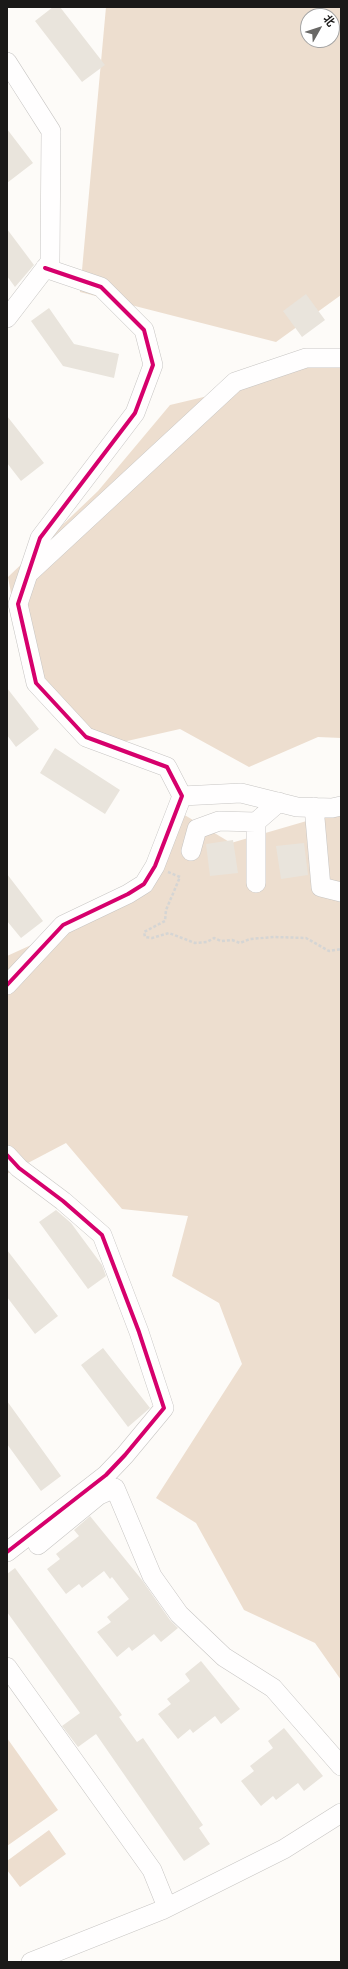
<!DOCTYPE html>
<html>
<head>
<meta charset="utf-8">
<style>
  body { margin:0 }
  #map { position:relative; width:348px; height:1969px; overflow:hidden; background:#fdfbf8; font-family:Karla,"Noto Sans SC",sans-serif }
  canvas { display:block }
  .frame { position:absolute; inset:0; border:8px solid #1a1918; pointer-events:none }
  .north { position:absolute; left:300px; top:8px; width:40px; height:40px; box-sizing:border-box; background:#fff; border:1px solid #a3a3a3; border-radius:50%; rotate:51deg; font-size:11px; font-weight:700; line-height:16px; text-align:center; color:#1a1918 }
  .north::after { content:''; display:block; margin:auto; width:14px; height:18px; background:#696866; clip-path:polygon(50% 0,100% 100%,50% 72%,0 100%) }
</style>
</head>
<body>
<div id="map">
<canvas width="348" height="1969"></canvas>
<div class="frame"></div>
<div class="north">北</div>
</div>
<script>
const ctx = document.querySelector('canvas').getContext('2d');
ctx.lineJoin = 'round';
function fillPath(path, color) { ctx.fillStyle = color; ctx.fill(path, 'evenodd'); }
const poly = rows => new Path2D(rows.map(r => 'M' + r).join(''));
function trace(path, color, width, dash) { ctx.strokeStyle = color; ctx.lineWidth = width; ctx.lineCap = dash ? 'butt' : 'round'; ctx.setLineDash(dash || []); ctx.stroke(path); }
const green = poly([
  [106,7,341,7,341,295,276,342,80,292],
  [308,16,332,16,332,40,308,40],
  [341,351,341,738,318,737,249,767,180,729,105,746,26,674,8,577,98,491,170,405,250,386],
  [178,811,231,843,341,811,341,1680,315,1643,244,1610,196,1523,156,1498,242,1364,219,1303,172,1276,188,1216,122,1209,66,1143,7,1174,7,956,152,890],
  [7,1738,58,1810,7,1846],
  [49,1830,66,1854,20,1887,7,1870,7,1861]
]);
const building = poly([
  [53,7,60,7,105,65,82,82,35,21],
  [7,129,33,163,7,183],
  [7,229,34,265,15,287,7,276],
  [306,294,325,320,302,337,283,311],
  [49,308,74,344,119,354,114,378,63,366,31,321],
  [7,416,44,463,21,481,7,463],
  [7,688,39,729,16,747,7,735],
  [55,748,120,790,105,814,40,773],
  [233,840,238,873,210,876,206,844],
  [304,843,308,875,281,879,276,846],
  [7,874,43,921,21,938,7,921],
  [56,1210,71,1223,102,1265,106,1276,88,1289,39,1222],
  [7,1250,58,1316,35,1334,7,1297],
  [103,1348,150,1408,128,1427,81,1365],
  [7,1401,61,1476,41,1491,7,1444],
  [90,1516,142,1580,170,1620,178,1628,161,1642,154,1634,132,1651,129,1647,117,1657,97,1632,111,1622,107,1617,129,1599,112,1577,110,1579,104,1571,82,1588,79,1584,66,1594,47,1569,60,1559,56,1554,79,1536,74,1530],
  [15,1568,122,1715,119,1717,137,1742,143,1738,203,1825,199,1828,210,1844,184,1861,96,1734,78,1747,62,1726,80,1713,7,1612,7,1574],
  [201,1661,240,1709,221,1724,215,1716,193,1733,190,1729,178,1739,158,1714,171,1704,167,1699,190,1681,185,1674],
  [284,1728,323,1776,304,1791,298,1783,276,1800,273,1796,261,1806,241,1781,254,1771,250,1766,273,1748,268,1741]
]);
const path = poly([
  [168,872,180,877,166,910,165,921,144,932,145,937,152,938,169,933,195,943,207,942,214,938,221,941,232,940,240,943,250,939,274,937,306,938,329,951,341,949]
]);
const minor = poly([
  [7,62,51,131,50,262,7,318],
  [29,573,235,382,306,358,341,358],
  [182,796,241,793,297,807,332,808,341,806],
  [314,807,321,887,341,892],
  [191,851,197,829,219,821,256,822],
  [256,883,256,822,279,802],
  [7,985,63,925,128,894,144,884,155,866,182,796,167,767,86,737,36,683,18,604,40,538,135,413,153,365,144,330,101,287,45,268],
  [7,1155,19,1168,63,1201,102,1235,139,1332,164,1408,125,1455,106,1475,7,1552],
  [38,1545,99,1495,115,1488,152,1576,179,1614,224,1657,273,1688,341,1766],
  [7,1667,152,1870,167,1907],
  [31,1962,162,1910,284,1849,341,1813]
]);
const cycleway = poly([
  [7,985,63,925,128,894,144,884,155,866,182,796,167,767,86,737,36,683,18,604,40,538,135,413,153,365,144,330,101,287,45,268],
  [7,1155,19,1168,63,1201,102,1235,139,1332,164,1408,125,1455,106,1475,7,1552]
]);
fillPath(green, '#eddecf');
fillPath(building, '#e9e4dc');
trace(minor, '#c7c5c3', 20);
trace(path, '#d5d5d4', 2.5, [3, 2]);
trace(minor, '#fffefe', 19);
trace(cycleway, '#d6006c', 4);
</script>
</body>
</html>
